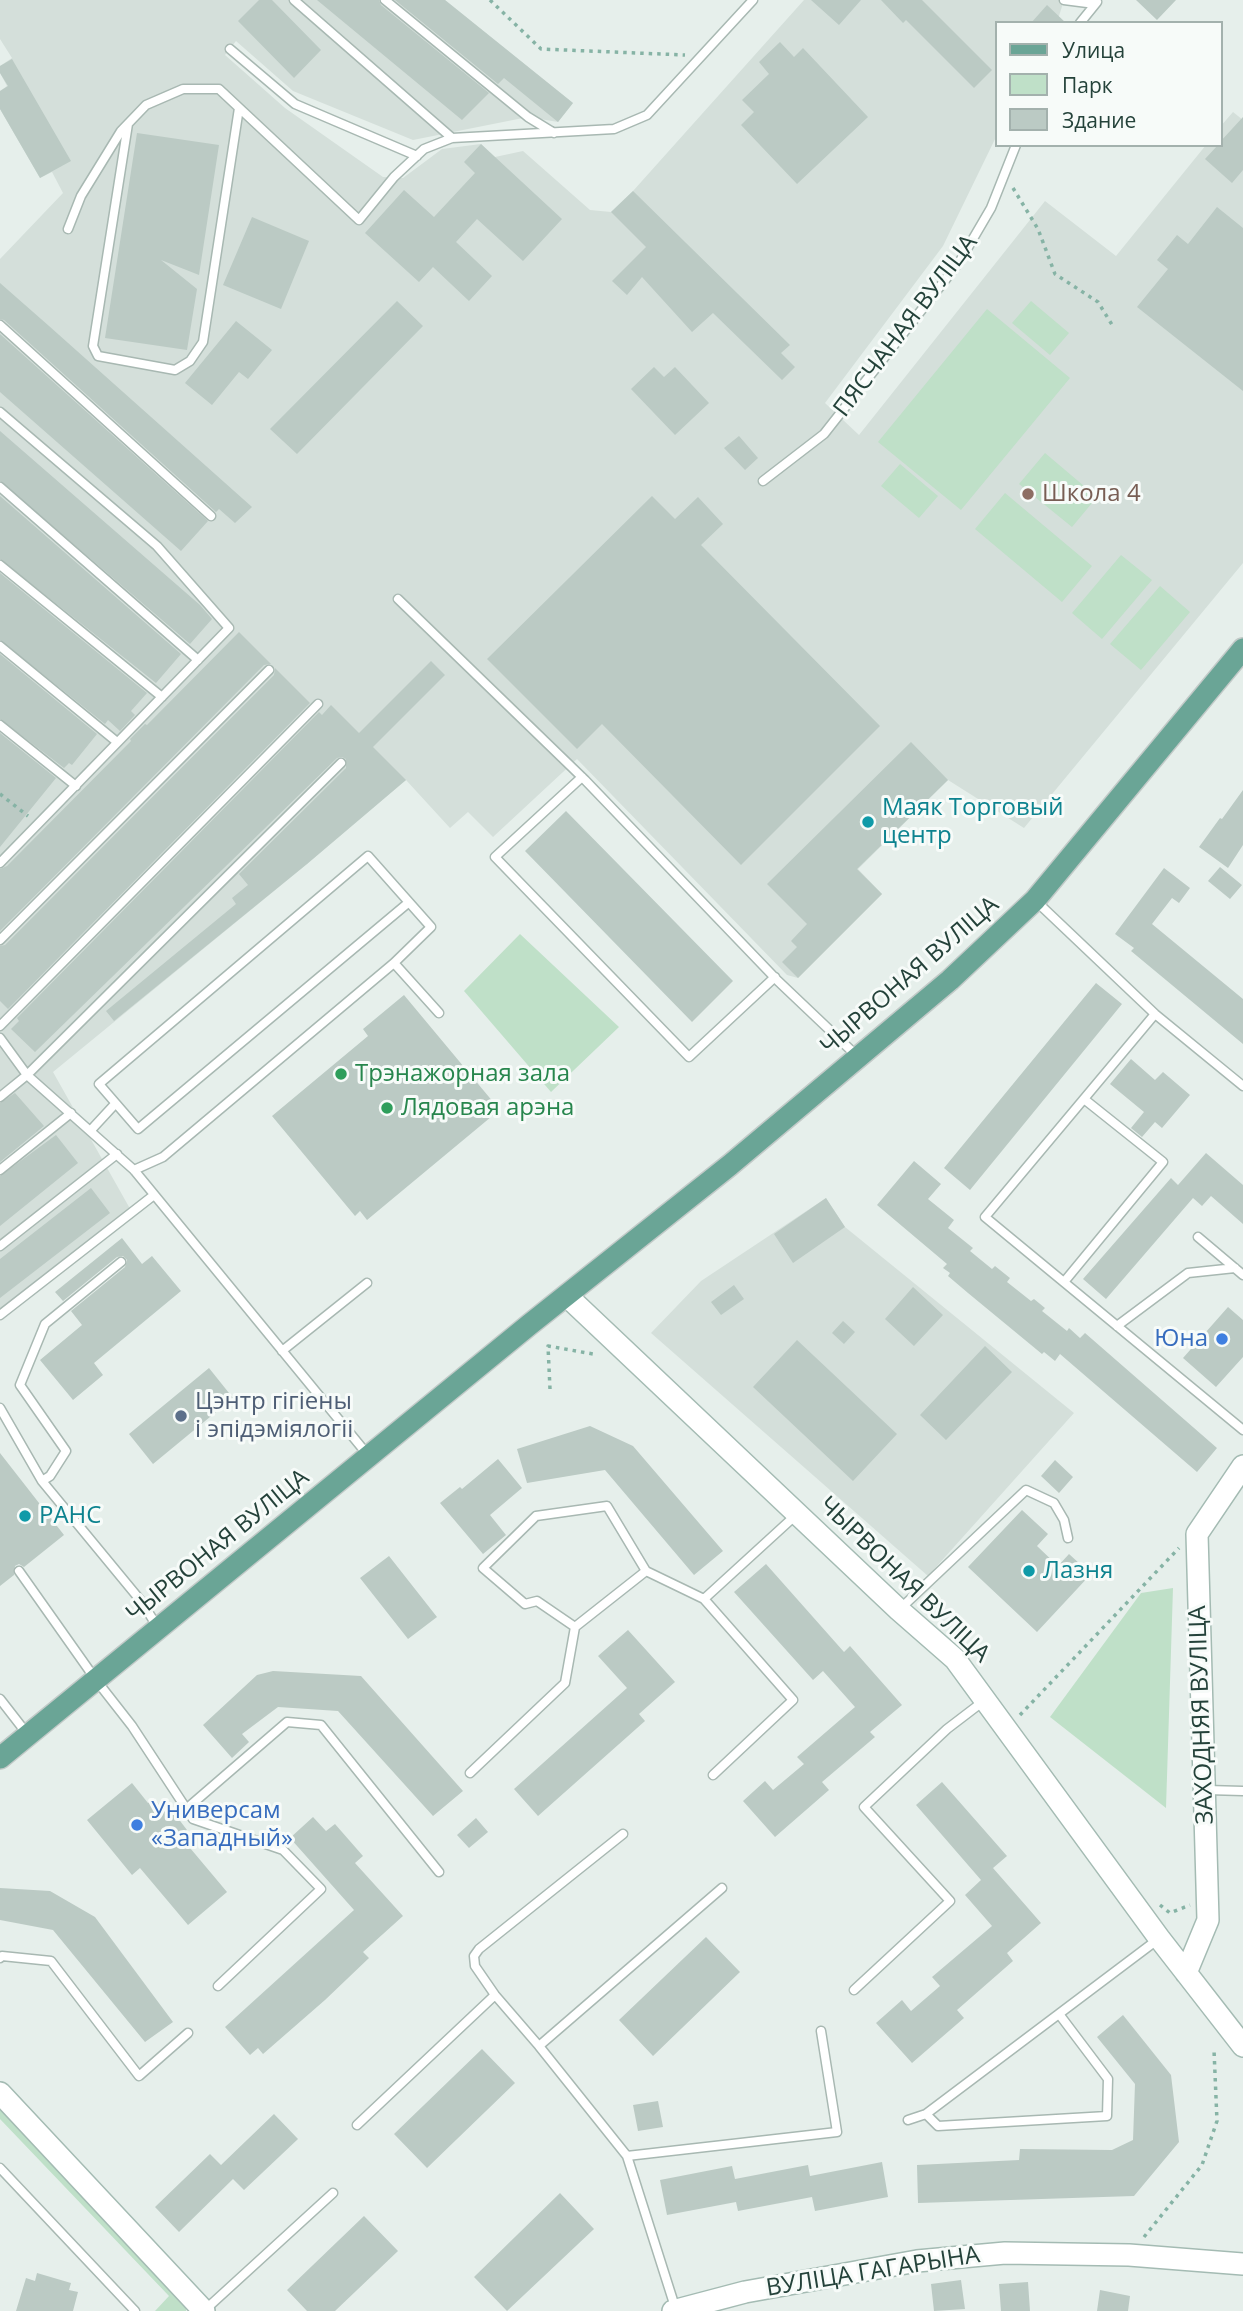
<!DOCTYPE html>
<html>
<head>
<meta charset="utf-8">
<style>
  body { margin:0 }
  #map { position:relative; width:1243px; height:2311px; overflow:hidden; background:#e6efeb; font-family:"Open Sans",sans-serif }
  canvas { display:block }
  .legend { position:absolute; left:995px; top:21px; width:228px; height:126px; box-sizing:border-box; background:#f7fbf9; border:2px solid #a3b1ad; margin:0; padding:9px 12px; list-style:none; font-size:21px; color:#24423a }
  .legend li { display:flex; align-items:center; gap:14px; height:35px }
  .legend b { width:35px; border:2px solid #a3b1ad }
</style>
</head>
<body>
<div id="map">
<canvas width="1243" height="2311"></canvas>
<ul class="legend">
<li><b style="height:9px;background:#6aa596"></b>Улица</li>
<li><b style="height:19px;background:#bfe0c8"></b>Парк</li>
<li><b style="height:19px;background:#bbcac4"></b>Здание</li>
</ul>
</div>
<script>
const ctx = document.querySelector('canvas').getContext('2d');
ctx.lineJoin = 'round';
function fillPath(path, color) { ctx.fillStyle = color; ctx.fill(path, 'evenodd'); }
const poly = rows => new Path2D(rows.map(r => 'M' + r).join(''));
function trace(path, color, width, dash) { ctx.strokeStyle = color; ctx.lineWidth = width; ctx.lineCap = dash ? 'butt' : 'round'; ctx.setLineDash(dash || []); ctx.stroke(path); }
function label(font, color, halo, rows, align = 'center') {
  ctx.font = font + ' "Open Sans",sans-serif'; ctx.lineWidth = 6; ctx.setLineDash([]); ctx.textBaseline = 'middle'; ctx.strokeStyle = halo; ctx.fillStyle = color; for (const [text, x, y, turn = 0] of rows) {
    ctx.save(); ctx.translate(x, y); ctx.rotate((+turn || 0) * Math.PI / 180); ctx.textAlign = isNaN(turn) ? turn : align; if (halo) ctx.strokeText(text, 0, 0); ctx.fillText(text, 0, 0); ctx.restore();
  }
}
const built = poly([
  [0,0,445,0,573,103,558,122,528,117,413,140,293,91,236,41,225,55,285,108,383,177,403,178,442,149,481,144,495,157,523,151,590,210,611,212,633,191,804,0,1064,0,1059,16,1053,23,996,23,996,137,943,246,825,403,859,435,1045,201,1116,256,1206,145,1220,145,1220,127,1233,112,1243,120,1243,563,1024,828,948,780,858,869,882,894,798,978,787,975,577,759,493,837,468,812,450,828,406,780,307,864,53,1072,133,1214,0,1309,0,259,63,193,52,172,40,178,0,109,0,91,7,86,0,73,0,66,12,58,0,39],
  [826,1198,845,1227,1074,1413,928,1576,651,1333,701,1281]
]);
const green = poly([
  [1031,301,1069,333,1050,355,1012,323],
  [987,309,1070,378,961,510,878,442],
  [1045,453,1097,497,1072,527,1019,484],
  [900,464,938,496,919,518,881,486],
  [1005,493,1092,566,1062,602,975,529],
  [1121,555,1152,580,1102,639,1072,613],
  [1160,586,1190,612,1141,670,1110,644],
  [520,934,619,1027,551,1092,464,991],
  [1173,1588,1166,1808,1050,1717,1141,1593],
  [0,2108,186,2305,186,2311,155,2311,169,2296,0,2119]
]);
const building = poly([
  [259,0,272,0,321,50,294,78,238,21],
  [317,0,379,0,381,5,489,93,462,120],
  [395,0,445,0,573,103,558,122,504,78,498,84],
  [811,0,861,0,839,25],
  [881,0,922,0,992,70,974,88,906,20,903,23],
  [1136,0,1176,0,1157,20],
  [1047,5,1066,23,1031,23],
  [780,42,794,57,803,48,868,117,797,184,741,125,754,112,742,100,769,74,759,62],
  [12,59,71,161,40,178,0,109,0,91,8,86,0,73,0,66],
  [1243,117,1243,170,1232,183,1205,159,1218,145,1220,145,1220,142],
  [137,133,219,145,199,275,161,260,197,289,187,350,105,338],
  [481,144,562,219,523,261,477,219,456,242,492,276,469,301,433,267,419,282,365,233,404,190,434,217,475,173,464,162],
  [633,191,790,345,781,353,795,367,782,380,713,313,692,332,642,277,627,295,612,281,646,247,611,212],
  [1217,207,1243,228,1243,391,1137,307,1168,269,1157,260,1177,235,1188,244],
  [252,217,309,241,281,309,223,285],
  [0,283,49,326,252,507,235,523,219,509,216,512,4,320,0,319],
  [397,301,423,326,297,454,270,429],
  [236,321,272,350,248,379,239,372,212,405,185,383],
  [0,334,208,521,181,551,0,392],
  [654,367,664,377,675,367,709,403,675,435,631,389],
  [0,431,200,605,212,619,190,644,0,481],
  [739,436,758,458,745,470,724,448],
  [0,496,181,654,156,683,0,559],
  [652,496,675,519,698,497,723,524,701,545,880,726,741,865,602,724,577,749,487,659],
  [0,573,147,693,131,711,135,715,120,731,108,720,105,724,0,640],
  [239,632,271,664,264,665,0,931,0,869,7,866,131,741,130,739,145,724,147,725],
  [0,654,97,734,72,765,69,763,64,768,0,719],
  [431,661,445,675,373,747,406,780,307,864,114,1021,106,1011,236,904,232,898,248,885,239,874,346,768,346,759,342,757,337,758,35,1052,11,1029,19,1021,17,1018,319,712,322,715,331,705,359,733],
  [275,668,310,703,8,1009,0,1001,0,946,5,945,274,675],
  [0,733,56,778,0,847],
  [911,742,948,780,857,869,882,894,798,978,782,962,797,947,791,941,807,924,767,884],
  [1243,790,1243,845,1228,868,1199,847,1220,818,1222,819],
  [566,811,733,981,692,1022,525,851],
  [1220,867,1242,885,1230,899,1208,881],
  [1164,868,1190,888,1179,903,1172,898,1152,924,1243,999,1243,1044,1131,951,1134,948,1115,934],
  [1096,983,1122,1004,970,1190,944,1168],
  [404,995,494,1103,491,1105,497,1112,367,1220,360,1211,355,1216,272,1116,368,1036,363,1029],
  [1131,1059,1155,1080,1163,1072,1190,1095,1162,1128,1155,1122,1142,1137,1131,1128,1144,1112,1110,1084],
  [15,1093,44,1126,0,1162,0,1103],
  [56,1135,78,1163,0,1226,0,1176],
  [1206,1153,1243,1185,1243,1224,1211,1196,1202,1206,1193,1198,1106,1299,1083,1279,1171,1178,1178,1185],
  [914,1161,941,1184,928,1199,954,1220,948,1228,973,1248,970,1251,992,1269,995,1266,1010,1278,1007,1282,1031,1301,1034,1299,1045,1308,1042,1311,1067,1331,1069,1328,1080,1338,1085,1333,1217,1448,1197,1472,1060,1354,1055,1361,1044,1352,1042,1354,968,1293,948,1276,950,1273,943,1268,947,1264,877,1205],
  [91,1188,110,1213,0,1298,0,1259],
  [826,1198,845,1227,793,1263,774,1234],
  [122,1238,142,1264,152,1256,181,1291,94,1363,103,1375,73,1400,40,1360,82,1325,71,1311,125,1267,127,1260,123,1256,117,1257,63,1301,55,1292],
  [734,1285,744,1299,721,1315,711,1302],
  [913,1287,943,1315,914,1346,885,1319],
  [1228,1307,1243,1320,1243,1357,1216,1387,1183,1358],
  [843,1321,855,1332,844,1344,832,1333],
  [797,1340,897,1434,853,1481,753,1387],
  [985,1346,1012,1372,946,1440,920,1415],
  [209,1368,233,1398,153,1464,129,1434],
  [590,1426,633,1446,723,1551,694,1575,605,1470,527,1483,517,1449],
  [0,1453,64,1535,24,1567,19,1564,15,1566,14,1575,0,1586],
  [498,1459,522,1488,490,1515,506,1535,483,1554,440,1503,460,1487,462,1489],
  [1055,1460,1073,1477,1059,1493,1041,1476],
  [1022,1510,1048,1534,1037,1546,1058,1566,1069,1554,1091,1574,1037,1632,968,1567],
  [389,1556,437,1617,408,1639,360,1578],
  [766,1564,844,1652,850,1646,902,1705,870,1732,875,1737,822,1782,829,1790,775,1837,743,1801,765,1781,773,1790,804,1764,797,1757,855,1707,823,1671,813,1680,734,1592],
  [628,1630,675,1682,639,1714,645,1721,538,1816,514,1789,627,1688,598,1656],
  [273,1671,361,1676,463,1791,433,1816,338,1711,278,1707,242,1734,249,1742,232,1758,203,1725,257,1675],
  [942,1782,1007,1856,993,1868,1041,1923,1007,1953,1013,1961,957,2010,964,2018,912,2063,876,2023,902,2000,911,2011,940,1986,932,1977,992,1926,965,1895,981,1880,916,1805],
  [132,1783,148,1803,154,1798,166,1813,171,1809,187,1830,180,1836,227,1892,188,1925,140,1868,132,1875,87,1820],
  [313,1817,326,1831,335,1824,363,1856,355,1863,403,1916,363,1952,369,1958,325,2000,263,2054,258,2048,250,2055,225,2027,354,1910,290,1838],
  [476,1818,488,1832,469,1848,457,1835],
  [0,1888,50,1891,95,1917,173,2022,145,2042,53,1930,0,1920],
  [706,1937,740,1972,653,2056,619,2020],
  [1123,2015,1171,2075,1179,2142,1134,2196,918,2203,917,2165,1019,2160,1020,2149,1112,2150,1133,2140,1135,2084,1097,2037],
  [482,2049,515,2083,427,2168,394,2134],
  [658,2101,663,2127,638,2131,633,2105],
  [274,2114,298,2139,244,2190,233,2179,179,2232,155,2207,210,2154,221,2165],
  [882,2162,888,2197,815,2211,812,2197,738,2211,736,2202,667,2215,660,2180,732,2166,735,2179,808,2165,810,2176],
  [560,2193,594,2229,507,2311,474,2277],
  [364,2216,398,2251,335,2311,307,2311,287,2290],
  [37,2273,71,2283,69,2290,78,2292,73,2311,16,2311,26,2278,35,2281],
  [961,2280,965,2309,934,2311,931,2284],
  [1028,2282,1030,2311,1001,2311,999,2284],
  [1100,2290,1130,2296,1128,2311,1097,2311]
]);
const path = poly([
  [490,0,541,49,685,55],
  [1013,188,1038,229,1055,274,1098,302,1114,328],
  [0,794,28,816],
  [550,1389,548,1346,593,1354],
  [1020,1715,1179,1548],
  [1160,1905,1170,1913,1190,1905],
  [1144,2237,1202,2165,1217,2121,1214,2050]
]);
const lane = poly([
  [294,0,452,138],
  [385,0,528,117,554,133],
  [1064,0,1095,4],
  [1080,23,1097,2],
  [230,49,295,104,417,156],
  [128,124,93,346,98,356,175,370,190,361,203,342,239,108],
  [68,229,81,196,121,131,146,105,183,89,219,89,359,220,394,177,424,149,452,138,614,129,647,115,753,0],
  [0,325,211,516],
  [0,412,157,546,229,628,0,863],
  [763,481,824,434,960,261,991,208,1016,145],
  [0,487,198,660],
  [0,565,162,697],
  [398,599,585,780,778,981,858,1057],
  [0,646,117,742],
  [0,725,76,786],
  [582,777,495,857,689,1057,775,977],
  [1037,902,1155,1014,1243,1086],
  [0,940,269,670],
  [394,963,439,1013],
  [1155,1014,985,1217,1243,1430],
  [0,1026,318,704],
  [0,1038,27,1075,134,1170,367,1454],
  [0,1097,27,1075,341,763],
  [91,1130,115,1104],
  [0,1170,71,1113],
  [134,1170,163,1157,394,963,431,927,368,856,99,1084,138,1129,408,903],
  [1198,1237,1243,1275],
  [0,1246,117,1154],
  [1064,1282,1163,1162,1084,1099],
  [0,1315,154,1195],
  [1117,1326,1188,1273,1235,1268],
  [282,1351,367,1283],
  [0,1408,42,1481,141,1601,157,1626],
  [42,1481,50,1476,66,1451,20,1385,45,1324,121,1262],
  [19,1571,96,1680,132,1726,193,1819,283,1850,321,1889,218,1986],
  [901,1608,1026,1490,1054,1503,1064,1520,1068,1538],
  [575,1627,537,1601,525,1604,483,1568,536,1516,607,1506,646,1571,704,1599],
  [0,1699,28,1735],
  [470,1773,565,1683,575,1627,646,1571],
  [713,1775,793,1700,704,1599,797,1514],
  [1207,1790,1243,1791],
  [185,1810,287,1722,321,1725,439,1872],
  [623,1834,479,1949,474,1956,475,1966,495,1995,539,2046,627,2156,676,2310],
  [0,1958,2,1956,51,1961,139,2076,188,2033],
  [854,1990,950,1901,864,1807,947,1729,985,1700],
  [539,2046,722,1888],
  [926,2114,938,2126,1107,2116,1108,2079,1059,2014],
  [908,2120,926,2114,1157,1940],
  [357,2125,495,1995],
  [627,2156,837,2132,821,2031],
  [0,2168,135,2311],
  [206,2309,333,2193]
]);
const secondary = poly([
  [567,1296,899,1610,955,1659,1159,1938,1243,2046],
  [1186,1973,1208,1920,1197,1534,1243,1466],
  [0,2093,204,2311],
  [673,2311,745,2292,917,2261,1005,2253,1129,2255,1243,2264]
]);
const primary = poly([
  [0,1758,529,1325,730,1165,950,980,1035,900,1243,649]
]);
const markers = [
  [1028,494,7,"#8d6e63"],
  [868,822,7,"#0f9aa8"],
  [341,1074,7,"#2e9e5b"],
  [387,1108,7,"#2e9e5b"],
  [1222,1339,7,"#3f7fe0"],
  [181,1416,7,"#5c6f8a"],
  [25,1516,7,"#0f9aa8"],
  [1029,1571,7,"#0f9aa8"],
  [137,1825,7,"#3f7fe0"]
];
const streetNames = [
  ["ПЯСЧАНАЯ ВУЛІЦА",906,326,-53],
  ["ЧЫРВОНАЯ ВУЛІЦА",910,976,-41],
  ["ЧЫРВОНАЯ ВУЛІЦА",218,1546,-39],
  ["ЧЫРВОНАЯ ВУЛІЦА",904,1580,44],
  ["ЗАХОДНЯЯ ВУЛІЦА",1202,1715,-92],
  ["ВУЛІЦА ГАГАРЫНА",873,2272,-9]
];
const educationNames = [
  ["Школа 4",1042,494]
];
const cultureNames = [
  ["Маяк Торговый",882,808],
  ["центр",882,836],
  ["РАНС",39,1516],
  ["Лазня",1043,1571]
];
const leisureNames = [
  ["Трэнажорная зала",355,1074],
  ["Лядовая арэна",401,1108]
];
const shopNames = [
  ["Юна",1208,1339],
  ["Универсам",151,1811,"left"],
  ["«Западный»",151,1839,"left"]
];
const serviceNames = [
  ["Цэнтр гігіены",195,1402],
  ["і эпідэміялогіі",195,1430]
];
fillPath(built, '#d4dfda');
fillPath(green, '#bfe0c8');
fillPath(building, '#bbcac4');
trace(lane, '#a8b8b2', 11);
trace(secondary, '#a4bbb3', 24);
trace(primary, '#c2cac8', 24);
trace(path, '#86b3a5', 3.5, [3.5, 5]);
trace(lane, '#fff', 8);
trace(secondary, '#fff', 21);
trace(primary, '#6aa596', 21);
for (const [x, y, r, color] of markers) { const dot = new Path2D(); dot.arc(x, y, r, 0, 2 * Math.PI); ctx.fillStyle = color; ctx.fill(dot); trace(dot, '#f7fbf9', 2.5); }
label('24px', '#24423a', '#f7fbf9', streetNames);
label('24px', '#785e54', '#f7fbf9', educationNames, 'left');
label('24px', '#0d838f', '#f7fbf9', cultureNames, 'left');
label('24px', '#27864d', '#f7fbf9', leisureNames, 'left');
label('24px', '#366cbe', '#f7fbf9', shopNames, 'right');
label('24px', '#4e5e75', '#f7fbf9', serviceNames, 'left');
</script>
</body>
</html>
